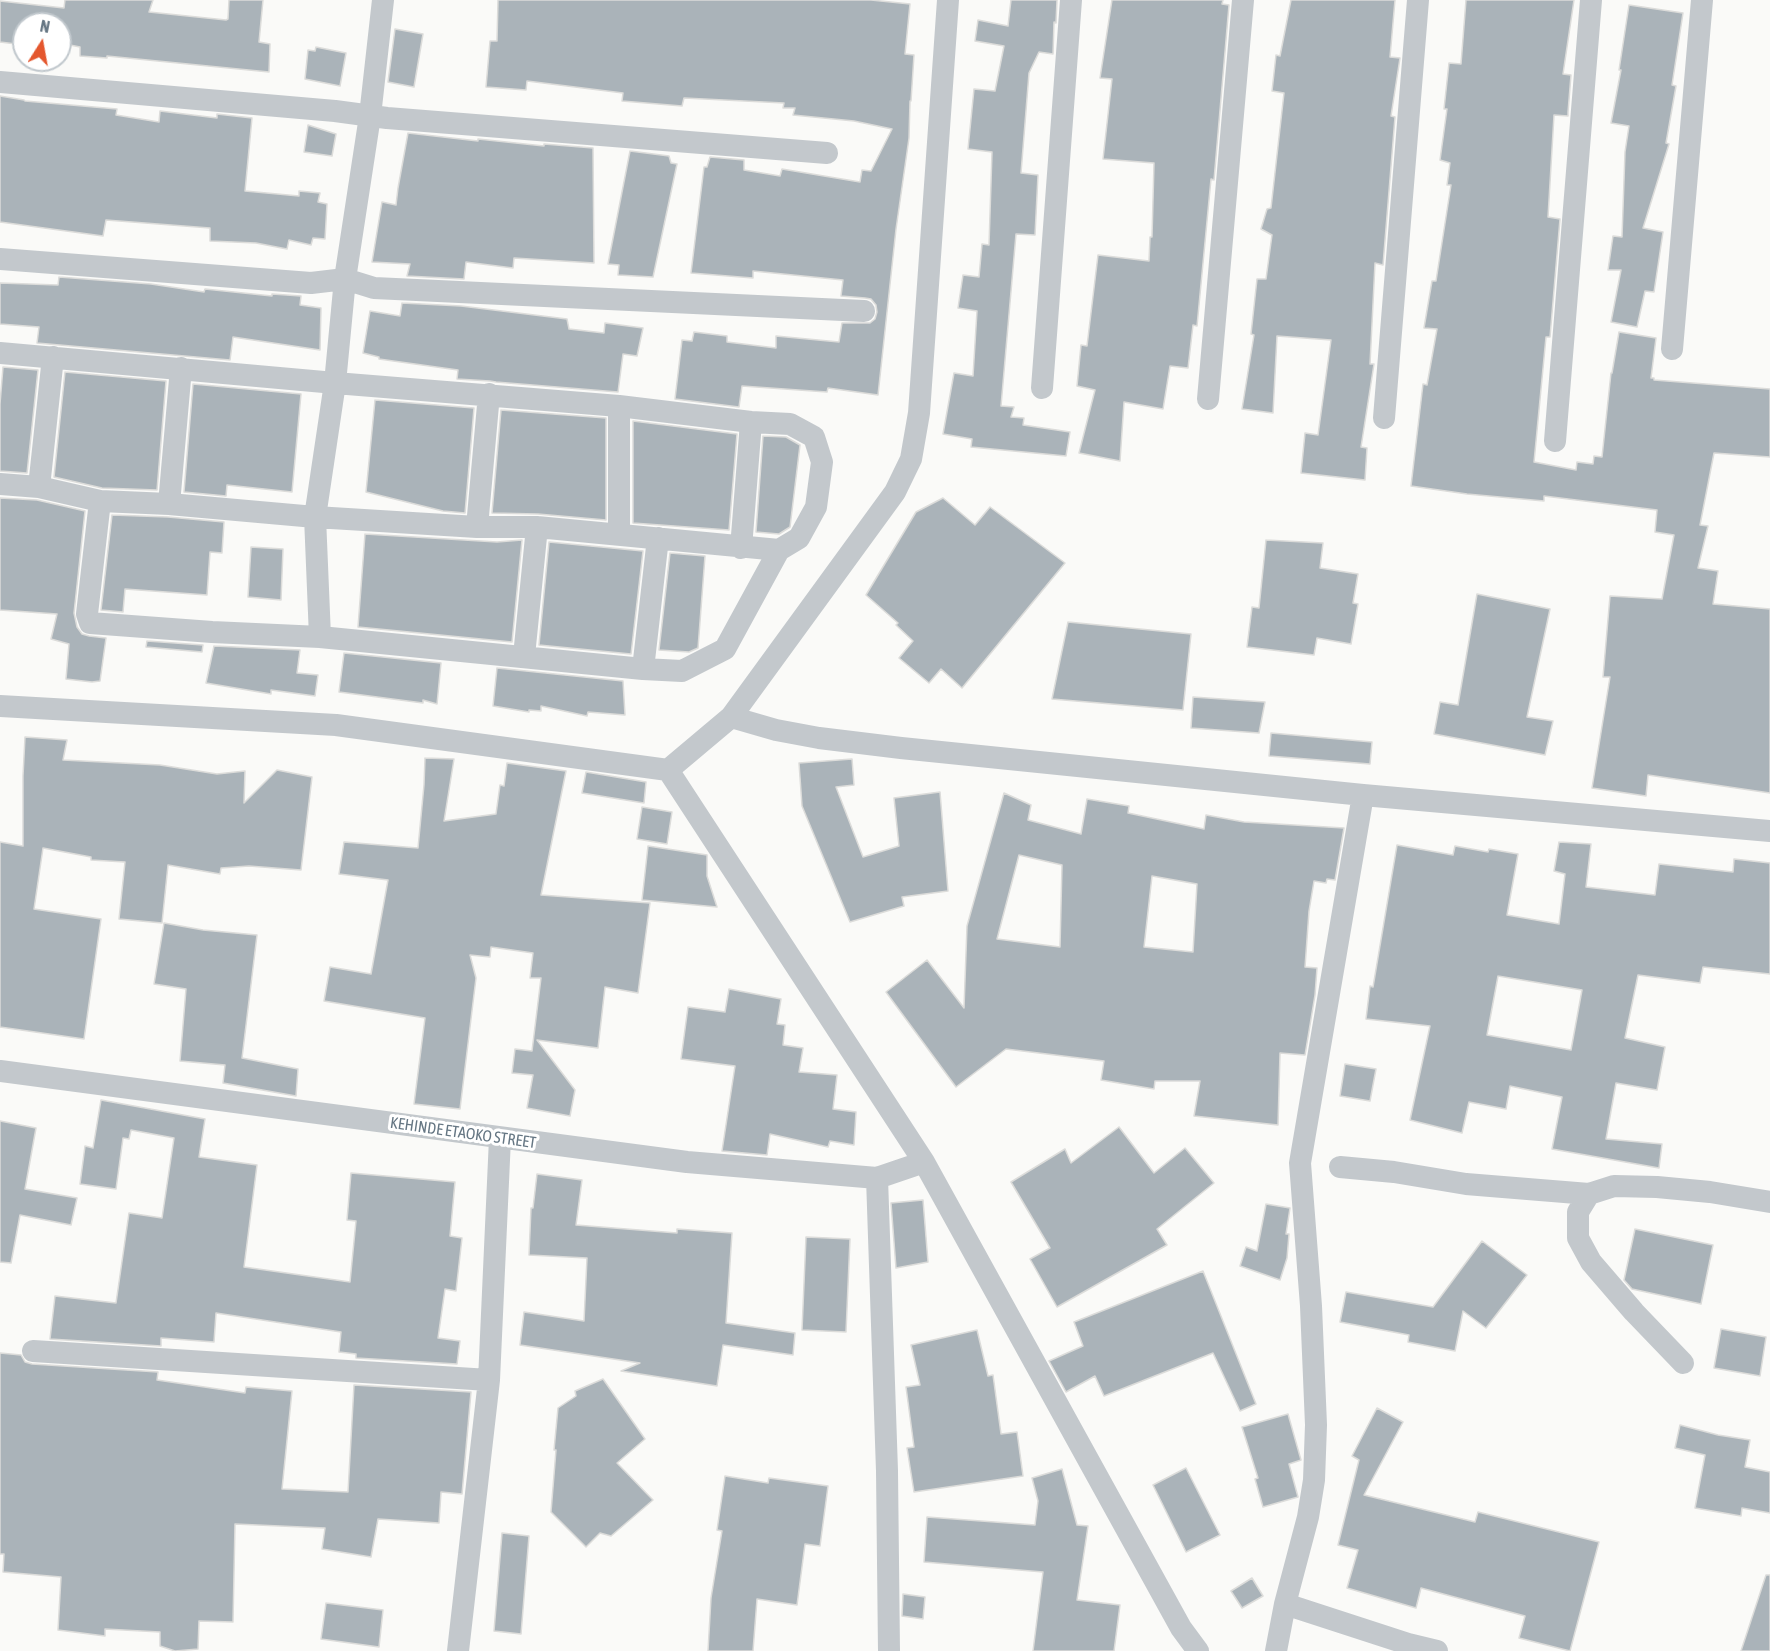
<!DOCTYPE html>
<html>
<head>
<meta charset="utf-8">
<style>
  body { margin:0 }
  #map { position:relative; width:1770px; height:1651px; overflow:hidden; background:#fafaf8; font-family:"Asap Condensed",sans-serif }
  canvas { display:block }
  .north { position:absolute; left:12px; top:12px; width:60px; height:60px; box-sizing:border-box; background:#fff; border:2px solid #c1c8cd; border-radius:50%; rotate:11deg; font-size:16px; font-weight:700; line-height:24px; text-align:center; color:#657683 }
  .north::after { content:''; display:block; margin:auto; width:21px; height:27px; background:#e4572e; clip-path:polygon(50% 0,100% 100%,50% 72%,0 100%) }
</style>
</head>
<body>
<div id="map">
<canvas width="1770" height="1651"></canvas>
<div class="north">N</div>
</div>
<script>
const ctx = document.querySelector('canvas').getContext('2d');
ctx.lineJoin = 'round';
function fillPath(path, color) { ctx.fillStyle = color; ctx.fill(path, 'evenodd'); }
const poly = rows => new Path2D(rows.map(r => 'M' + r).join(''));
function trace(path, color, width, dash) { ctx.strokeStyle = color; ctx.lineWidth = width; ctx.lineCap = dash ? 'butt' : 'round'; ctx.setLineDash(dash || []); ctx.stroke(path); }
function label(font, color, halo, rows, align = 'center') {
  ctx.font = font + ' "Asap Condensed",sans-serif'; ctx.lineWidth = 6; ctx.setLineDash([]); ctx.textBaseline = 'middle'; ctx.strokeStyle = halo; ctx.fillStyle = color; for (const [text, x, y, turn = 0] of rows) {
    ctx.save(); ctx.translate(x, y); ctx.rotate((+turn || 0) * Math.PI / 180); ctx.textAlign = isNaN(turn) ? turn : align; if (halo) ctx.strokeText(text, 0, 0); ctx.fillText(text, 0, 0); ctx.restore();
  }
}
const building = poly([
  [65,0,153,0,149,12,226,20,228,19,229,0,263,0,259,42,270,44,269,72,107,56,107,58,80,56,80,47,60,43,60,24,24,24,24,45,0,42,0,1,64,8,65,0],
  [498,0,871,0,910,4,905,54,914,55,911,101,910,101,909,138,896,229,878,395,828,388,827,392,742,386,739,407,675,399,682,340,692,341,694,332,727,336,727,342,776,348,776,336,839,342,842,323,870,323,875,319,877,312,876,305,871,299,865,298,841,296,843,280,753,271,753,278,691,273,704,167,707,167,710,157,744,160,744,170,780,176,782,169,860,182,862,170,871,171,892,129,854,121,793,115,795,108,783,108,784,103,684,98,682,106,622,101,623,93,527,81,526,90,486,87,490,41,497,41,498,0],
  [1011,0,1057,0,1056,23,1054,22,1053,54,1039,52,1029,73,1021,173,1038,175,1035,235,1016,234,1001,406,1014,407,1011,417,1024,418,1023,425,1070,432,1066,456,971,447,972,439,943,434,954,373,973,376,977,311,958,308,963,275,979,277,982,244,989,245,992,152,968,149,974,89,995,91,1004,46,975,41,978,20,1008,26,1011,0],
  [1112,0,1223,0,1222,4,1229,5,1214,180,1211,179,1197,326,1193,325,1188,368,1170,366,1163,409,1124,402,1120,461,1079,453,1095,390,1077,386,1081,345,1087,346,1098,255,1149,261,1150,237,1152,237,1154,163,1103,159,1112,79,1100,78,1112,0],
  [1291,0,1395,0,1390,57,1400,58,1391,116,1395,117,1383,265,1375,263,1370,364,1374,364,1361,447,1367,448,1365,480,1301,473,1305,433,1318,435,1331,340,1277,336,1273,413,1242,409,1254,335,1251,334,1257,279,1266,279,1272,235,1261,229,1267,209,1271,208,1284,93,1272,91,1276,55,1280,56,1291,0],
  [1466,0,1574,0,1563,74,1571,75,1568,112,1568,116,1554,115,1548,217,1560,219,1550,337,1546,337,1534,462,1576,470,1577,462,1593,464,1594,456,1602,457,1611,373,1612,373,1619,332,1656,338,1651,378,1654,378,1654,380,1770,389,1770,457,1714,453,1700,525,1708,526,1698,568,1718,571,1713,604,1770,609,1770,793,1648,775,1646,796,1592,788,1610,677,1603,677,1610,596,1662,599,1674,535,1655,532,1657,510,1544,496,1544,501,1467,494,1411,486,1423,384,1427,385,1437,329,1424,328,1432,281,1436,281,1451,185,1447,185,1450,163,1440,160,1447,109,1444,109,1449,63,1461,64,1466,0],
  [1629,5,1683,13,1672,85,1676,86,1666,143,1669,144,1643,228,1663,232,1654,292,1645,291,1637,327,1611,322,1621,270,1608,270,1613,236,1622,237,1625,152,1629,126,1611,123,1621,70,1619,70,1629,5],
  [395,29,423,34,414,87,388,82,395,29],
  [316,47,346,53,340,86,305,79,308,50,315,51,316,47],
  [0,96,24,100,25,101,117,109,116,115,159,122,160,111,217,118,217,114,252,118,245,191,299,196,299,191,320,193,318,202,327,204,325,239,313,238,311,245,289,240,287,249,256,243,210,241,210,228,106,220,103,236,0,222,0,96],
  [308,125,336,134,332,156,304,152,308,125],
  [408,133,478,141,478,139,544,146,544,144,593,148,594,263,514,258,513,268,466,262,464,279,407,276,410,264,372,262,382,202,396,205,398,188,408,133],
  [630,151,669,156,671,163,677,164,653,277,618,275,619,265,608,264,630,151],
  [59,277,151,284,204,292,205,289,272,296,272,294,301,296,300,305,321,308,320,350,233,337,230,360,37,343,39,327,0,324,0,283,58,285,59,277],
  [402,303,461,306,567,319,569,329,604,333,605,323,643,328,637,356,623,354,618,392,496,382,490,381,457,379,458,370,379,359,379,357,363,353,370,311,400,316,402,303],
  [3,367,38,370,27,473,0,471,0,404,3,367],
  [65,372,166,381,157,490,102,488,54,477,65,372],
  [193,384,301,394,292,492,227,485,226,496,184,492,193,384],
  [375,400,474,408,465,513,443,511,366,492,375,400],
  [501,410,606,418,606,520,538,514,492,513,501,410],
  [633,421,737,434,729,530,633,523,633,421],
  [763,436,786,437,800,445,790,527,779,534,756,532,763,436],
  [0,498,37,500,85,511,74,613,77,627,82,634,89,636,106,638,100,681,92,682,66,679,69,644,51,639,57,614,0,610,0,498],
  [943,498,975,525,990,507,1065,563,962,688,941,669,929,683,899,658,913,641,896,625,898,623,866,595,916,512,943,498],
  [112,515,168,517,224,522,222,553,210,552,207,595,125,589,123,612,101,610,112,515],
  [365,534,497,542,522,540,512,642,358,627,365,534],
  [1266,540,1323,543,1320,568,1358,574,1353,603,1358,604,1351,644,1317,638,1314,655,1247,647,1252,607,1259,608,1266,540],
  [549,542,643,551,631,654,539,645,549,542],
  [251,547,283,549,281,600,248,597,251,547],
  [670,553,705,556,698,648,689,652,659,650,670,553],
  [1477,594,1550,609,1527,717,1553,721,1545,755,1434,734,1440,702,1458,705,1477,594],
  [1068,622,1191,634,1183,710,1052,699,1068,622],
  [147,641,203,645,202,652,146,647,147,641],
  [214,646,300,650,297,673,318,675,315,696,271,690,271,694,206,683,214,646],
  [344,653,441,663,437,704,423,700,423,703,339,692,344,653],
  [497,668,623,681,625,715,588,712,587,716,541,706,541,711,529,710,529,712,493,706,497,668],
  [1193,697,1265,702,1259,733,1191,728,1193,697],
  [1271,733,1372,742,1370,764,1269,756,1271,733],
  [25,737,67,740,63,760,160,765,217,774,245,771,244,803,277,770,312,777,301,870,249,866,221,868,220,874,168,865,162,923,119,919,125,862,91,860,91,857,43,848,34,909,101,919,84,1039,0,1027,0,842,23,846,23,776,25,737],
  [425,758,454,759,444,821,496,814,500,785,504,786,507,763,566,771,541,895,650,903,638,993,605,987,598,1048,537,1040,575,1090,570,1116,527,1108,533,1075,512,1073,515,1049,532,1051,541,978,530,978,533,953,491,947,490,957,470,955,476,978,460,1109,414,1104,425,1018,324,1001,330,967,371,974,388,880,339,874,344,842,418,848,424,785,425,758],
  [852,759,854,785,836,787,863,857,899,846,894,798,940,792,948,891,902,897,904,906,850,922,802,806,799,763,852,759],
  [586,772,646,782,644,803,582,793,586,772],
  [1004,793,1031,805,1028,820,1081,834,1087,799,1129,806,1128,813,1204,829,1206,815,1244,822,1344,828,1335,880,1327,879,1326,883,1314,881,1309,911,1305,967,1317,968,1315,995,1305,1055,1280,1053,1278,1125,1194,1116,1200,1081,1155,1081,1154,1089,1101,1080,1104,1061,1006,1049,956,1087,886,992,927,960,964,1008,967,926,1004,793],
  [1019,855,1062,865,1060,947,997,939,1019,855],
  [1152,876,1197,884,1193,952,1144,947,1152,876],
  [642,807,672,812,667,844,637,839,642,807],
  [1559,842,1591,844,1586,887,1655,895,1659,864,1733,872,1734,859,1770,863,1770,974,1703,967,1700,983,1638,975,1625,1038,1665,1047,1657,1090,1616,1083,1606,1139,1662,1144,1659,1168,1552,1149,1562,1097,1510,1086,1506,1109,1469,1102,1462,1133,1410,1120,1430,1026,1366,1019,1370,986,1373,987,1397,845,1453,855,1455,846,1488,852,1489,849,1518,854,1507,915,1559,924,1565,874,1554,871,1559,842],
  [1498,976,1582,990,1571,1050,1487,1035,1498,976],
  [648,846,707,855,707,876,717,907,642,900,648,846],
  [164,923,203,930,257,935,242,1058,298,1069,296,1096,223,1083,225,1065,180,1061,186,989,154,984,164,923],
  [729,989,781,999,777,1024,785,1025,783,1045,803,1048,799,1072,837,1075,833,1109,856,1112,854,1145,830,1141,828,1147,770,1134,767,1155,722,1151,735,1066,681,1059,688,1007,725,1012,729,989],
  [1345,1064,1376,1069,1370,1101,1340,1096,1345,1064],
  [101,1100,205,1119,199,1157,257,1165,244,1267,350,1282,356,1221,347,1220,351,1173,455,1182,450,1236,462,1238,456,1291,445,1289,438,1338,460,1341,457,1364,356,1358,356,1354,339,1352,341,1332,216,1313,214,1342,161,1338,161,1346,50,1339,55,1296,116,1303,129,1213,162,1218,174,1138,131,1130,129,1139,123,1138,116,1189,80,1184,85,1146,93,1148,101,1100],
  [0,1121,36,1128,25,1189,77,1198,71,1225,20,1215,11,1263,0,1262,0,1121],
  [1119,1127,1154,1173,1185,1148,1214,1183,1157,1229,1167,1245,1057,1307,1030,1259,1050,1248,1011,1182,1065,1149,1071,1163,1119,1127],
  [537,1174,582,1180,576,1225,677,1233,677,1229,732,1233,726,1323,795,1333,793,1355,723,1345,717,1386,621,1371,640,1363,520,1345,524,1312,584,1321,587,1258,529,1255,531,1208,533,1208,537,1174],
  [923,1200,928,1262,896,1268,891,1203,923,1200],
  [1266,1204,1290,1208,1286,1234,1289,1234,1287,1258,1280,1280,1240,1266,1246,1247,1257,1251,1266,1204],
  [1635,1229,1713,1245,1701,1304,1632,1289,1624,1280,1635,1229],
  [806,1237,850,1239,846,1332,802,1330,806,1237],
  [1482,1241,1527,1275,1486,1328,1463,1311,1455,1351,1408,1342,1409,1335,1340,1322,1346,1292,1433,1307,1482,1241],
  [1203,1271,1256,1404,1240,1411,1213,1353,1104,1396,1095,1376,1066,1392,1049,1361,1083,1346,1074,1322,1203,1271],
  [1721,1329,1766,1337,1760,1376,1714,1368,1721,1329],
  [977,1330,988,1376,993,1375,1001,1434,1017,1432,1023,1476,914,1492,907,1448,914,1447,906,1387,920,1385,911,1345,977,1330],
  [0,1353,21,1355,25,1362,32,1364,158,1372,157,1380,245,1393,246,1387,292,1391,282,1489,348,1492,354,1385,471,1392,462,1494,441,1492,439,1523,378,1519,371,1557,322,1549,325,1528,235,1524,233,1622,199,1621,198,1649,175,1651,160,1646,160,1632,105,1629,105,1636,58,1630,61,1577,3,1572,4,1554,0,1554,0,1353],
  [603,1379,645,1439,617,1463,653,1500,611,1536,600,1533,586,1547,551,1512,556,1450,554,1450,558,1408,576,1396,575,1391,603,1379],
  [1377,1408,1403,1422,1364,1495,1475,1522,1478,1512,1599,1542,1570,1651,1519,1638,1525,1616,1421,1588,1416,1608,1347,1588,1358,1550,1338,1545,1359,1460,1352,1456,1377,1408],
  [1288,1414,1301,1460,1289,1464,1298,1497,1263,1507,1255,1479,1258,1478,1242,1427,1288,1414],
  [1680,1425,1718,1435,1750,1440,1745,1467,1770,1472,1770,1513,1742,1508,1741,1516,1695,1508,1705,1455,1675,1448,1680,1425],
  [1186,1468,1220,1535,1186,1552,1153,1485,1186,1468],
  [1062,1469,1077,1525,1088,1526,1077,1600,1120,1605,1114,1651,1033,1651,1043,1572,924,1562,927,1517,1035,1525,1038,1501,1032,1478,1062,1469],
  [725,1476,768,1483,769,1478,828,1486,820,1546,805,1544,797,1605,757,1599,753,1651,708,1651,711,1598,722,1531,717,1530,725,1476],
  [502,1533,529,1536,521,1634,494,1631,502,1533],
  [1766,1575,1770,1575,1770,1651,1741,1651,1766,1575],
  [1252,1578,1263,1596,1242,1608,1231,1591,1252,1578],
  [903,1594,925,1597,923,1619,902,1616,903,1594],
  [326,1603,383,1610,379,1647,321,1639,326,1603]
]);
const minor = poly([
  [0,82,335,111,387,118,827,153],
  [0,259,311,283,345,279,374,288,864,311],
  [1672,349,1702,0],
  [0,353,335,383,619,406,751,422,790,424,814,437,822,462,816,507,799,538,779,550,537,527,477,527,315,517,169,504,100,501,39,487,0,484],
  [1042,388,1071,0],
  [1208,399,1243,0],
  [1384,418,1418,0],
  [1555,441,1591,0],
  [39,487,53,357],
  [100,501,87,614,90,623,212,632,320,637,643,669,682,671,725,649,779,550],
  [169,504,181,368],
  [477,527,489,394],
  [619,534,619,406],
  [741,548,751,422],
  [320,637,315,517,335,383,345,279,370,116,383,0],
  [524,656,537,527],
  [643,669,658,538],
  [0,706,336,725,668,770,924,1162,1181,1628,1198,1651],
  [731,717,776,730,819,738,901,748,1363,795,1770,831],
  [668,770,731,717,895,492,911,459,919,413,948,0],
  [0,1071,687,1162,877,1178,924,1162],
  [1340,1167,1394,1172,1466,1184,1589,1194],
  [877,1178,887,1471,889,1651],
  [33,1351,489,1380],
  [1683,1363,1634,1312,1591,1262,1578,1238,1578,1212,1589,1194,1614,1186,1657,1187,1710,1192,1770,1202],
  [1285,1604,1408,1644,1437,1651],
  [458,1651,489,1380,500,1138],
  [1276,1651,1285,1604,1308,1517,1314,1480,1316,1425,1311,1306,1300,1163,1363,795]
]);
const streetNames = [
  ["KEHINDE ETAOKO STREET",463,1133,8]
];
fillPath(building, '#aab3b9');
trace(building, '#dcdcda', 1.5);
trace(minor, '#c3c8cc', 22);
label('16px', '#657683', '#fff', streetNames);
</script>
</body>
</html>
